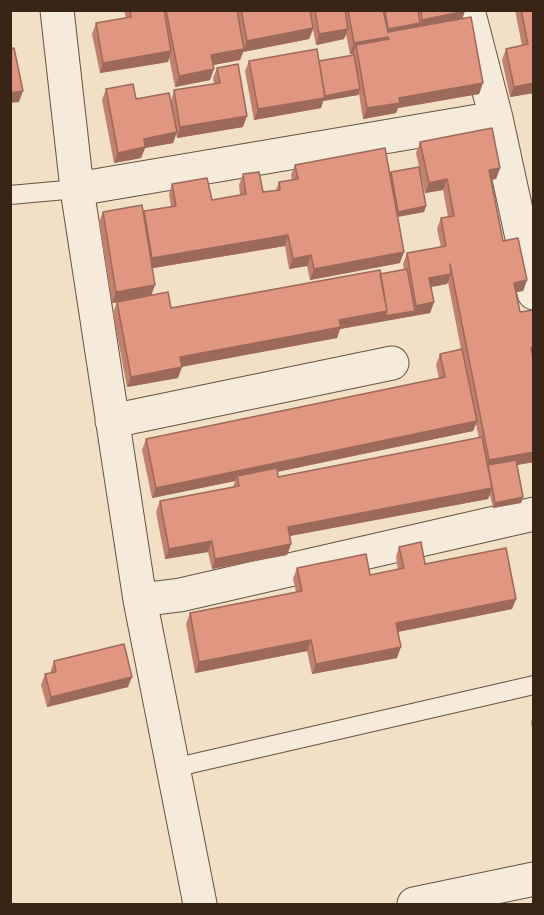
<!DOCTYPE html>
<html>
<head>
<meta charset="utf-8">
<style>
  body { margin:0 }
  #map { position:relative; width:544px; height:915px; overflow:hidden; background:#f1dfc6; font-family:"Libre Bodoni",serif }
  canvas { display:block }
  .frame { position:absolute; inset:0; border:12px solid #382515; pointer-events:none }
</style>
</head>
<body>
<div id="map">
<canvas width="544" height="915"></canvas>
<div class="frame"></div>
</div>
<script>
const ctx = document.querySelector('canvas').getContext('2d');
ctx.lineJoin = 'round';
const poly = rows => new Path2D(rows.map(r => 'M' + r).join(''));
function trace(path, color, width, dash) { ctx.strokeStyle = color; ctx.lineWidth = width; ctx.lineCap = dash ? 'butt' : 'round'; ctx.setLineDash(dash || []); ctx.stroke(path); }
function fillPath(path, color) { ctx.fillStyle = color; ctx.fill(path, 'evenodd'); }
const service = poly([
  [10,195,77,189],
  [173,768,534,685]
]);
const minor = poly([
  [57,10,77,189,140,600,200,904],
  [468,10,496,118,534,293],
  [77,189,496,118],
  [112,421,392,363],
  [140,600,180,595,534,514],
  [414,904,534,879]
]);
const wall = poly([
  [124,10,164,10,164,11,165,10,465,10,462,19,483,83,479,94,398,108,396,113,363,119,359,94,358,95,323,101,321,108,254,120,245,71,249,61,319,61,352,56,353,54,350,54,346,34,344,39,316,45,313,30,309,39,243,52,240,60,213,65,214,69,210,80,175,87,169,57,168,62,100,73,92,34,96,23,126,18],
  [515,10,534,10,534,93,510,97,502,60,506,49,522,46],
  [217,68,243,127,177,138,176,134,173,143,145,148,141,158,114,163,102,100,106,89,136,99,171,101,174,90,214,84,213,78],
  [420,142,500,168,496,179,490,180,503,241,527,280,523,291,516,292,520,312,534,310,534,357,532,357,534,363,534,462,517,465,523,497,521,503,493,508,490,495,488,499,290,536,291,544,287,555,212,569,208,552,165,559,156,512,160,501,233,487,235,481,152,498,142,450,146,439,439,378,436,365,440,354,461,349,448,282,447,284,431,287,434,302,430,313,340,329,337,338,182,366,178,378,127,387,113,313,117,302,145,297,112,303,99,222,103,212,143,214,144,211,171,207,169,194,172,184,212,200,240,195,239,185,243,174,263,192,276,190,279,182,292,180,291,175,295,165,390,175,391,172,426,206,424,212,398,217,400,263,310,280,307,266,289,269,285,246,152,268,151,296,171,308,404,270,403,264,407,253,441,247,437,229,441,218,448,217,443,190,425,193,416,153],
  [476,424,479,438,278,477,277,472,473,431],
  [399,547,425,564,516,599,512,609,398,632,397,658,312,674,307,651,195,673,186,624,190,613,296,592,293,579,297,568,370,575,398,570,396,557],
  [54,661,128,687,47,707,41,685,45,674,50,673],
  [534,714,534,737,531,722]
]);
const shadedWall = poly([
  [465,11,461,22,419,30,422,20],
  [420,23,416,34,388,37,384,47,356,45,353,54,350,54,354,43,385,37,388,29],
  [313,28,309,39,243,52,240,60,207,66,211,55,244,49,247,41],
  [348,29,344,39,316,45,319,34],
  [171,51,168,62,100,73,103,63],
  [214,69,210,80,175,87,179,76],
  [483,83,479,94,398,108,396,113,363,119,367,108,399,98],
  [534,83,534,93,510,97,514,87],
  [360,89,358,95,323,101,321,108,254,120,258,109],
  [23,91,19,102,10,103,10,93],
  [247,116,243,127,177,138,180,127],
  [177,132,173,143,145,148,141,158,114,163,118,153,144,139],
  [500,168,496,179,485,181,489,170],
  [447,179,443,190,425,193,429,183],
  [426,206,424,212,396,217,398,212],
  [288,235,285,246,148,269,152,258],
  [404,252,400,263,310,280,314,269],
  [311,255,307,266,289,269,293,259],
  [451,274,447,284,426,288,429,278],
  [527,280,523,291,510,293,514,283],
  [155,285,151,296,112,303,116,292],
  [434,302,430,313,340,329,337,338,176,368,180,357,339,320,387,311,415,311,416,306],
  [534,347,534,357,527,358,531,348],
  [182,367,178,378,127,387,131,377],
  [477,421,473,431,238,480,237,476,235,481,152,498,156,488],
  [534,452,534,462,488,470,487,465,489,460],
  [492,488,488,499,284,537,288,527],
  [523,497,521,503,493,508,495,503],
  [212,541,208,552,165,559,169,549],
  [291,544,287,555,212,569,215,559],
  [516,599,512,609,392,633,396,623],
  [311,640,307,651,195,673,199,662],
  [401,647,397,658,312,674,316,664],
  [132,677,128,687,47,707,51,697]
]);
const building = poly([
  [130,10,164,10,171,51,103,63,96,23,131,17,130,10],
  [166,10,237,10,244,49,211,55,214,69,179,76,166,10],
  [241,10,310,10,313,28,247,41,241,10],
  [315,10,345,10,348,29,319,34,315,10],
  [348,10,383,10,388,32,471,17,483,83,399,98,400,103,367,108,356,45,389,39,388,37,354,43,348,10],
  [385,10,418,10,420,23,388,29,385,10],
  [421,10,465,10,465,11,422,20,421,10],
  [521,10,534,10,534,83,514,87,506,49,528,44,521,10],
  [14,48,23,91,10,93,10,49,14,48],
  [317,49,325,98,258,109,249,61,317,49],
  [354,55,360,89,325,96,319,61,354,55],
  [238,64,247,116,180,127,174,90,220,83,217,68,238,64],
  [133,84,136,99,169,93,177,132,144,139,145,147,118,153,106,89,133,84],
  [492,128,500,168,489,170,503,241,518,238,527,280,514,283,520,312,534,310,534,347,531,348,534,363,534,452,489,460,450,264,451,274,429,278,434,302,416,306,407,253,446,246,441,218,454,216,447,179,429,183,420,142,492,128],
  [385,148,404,252,314,269,311,255,293,259,288,235,152,258,144,211,176,206,172,184,207,178,212,200,246,194,243,174,259,172,263,192,280,190,279,182,298,179,295,165,385,148],
  [419,167,426,206,398,212,391,172,419,167],
  [142,205,155,285,116,292,103,212,142,205],
  [407,269,415,311,385,316,387,311,380,274,407,269],
  [380,270,387,311,339,320,341,327,180,357,182,367,131,377,117,302,168,292,171,308,380,270],
  [462,349,477,421,156,488,146,439,445,377,440,354,462,349],
  [482,437,492,488,288,527,291,544,215,559,212,541,169,549,160,501,239,486,237,476,277,468,278,477,482,437],
  [516,460,523,497,495,503,488,465,516,460],
  [421,542,425,564,506,548,516,599,396,623,401,647,316,664,311,640,199,662,190,613,302,591,297,568,366,554,370,575,404,568,399,547,421,542],
  [124,644,132,677,51,697,45,674,56,672,54,661,124,644]
]);
trace(service, '#665441', 20);
trace(minor, '#665441', 35);
trace(service, '#f6eada', 18);
trace(minor, '#f6eada', 33);
fillPath(wall, '#c1816e');
fillPath(shadedWall, '#9d695a');
fillPath(building, '#e09680');
trace(building, '#9d695a', 1.5);
</script>
</body>
</html>
